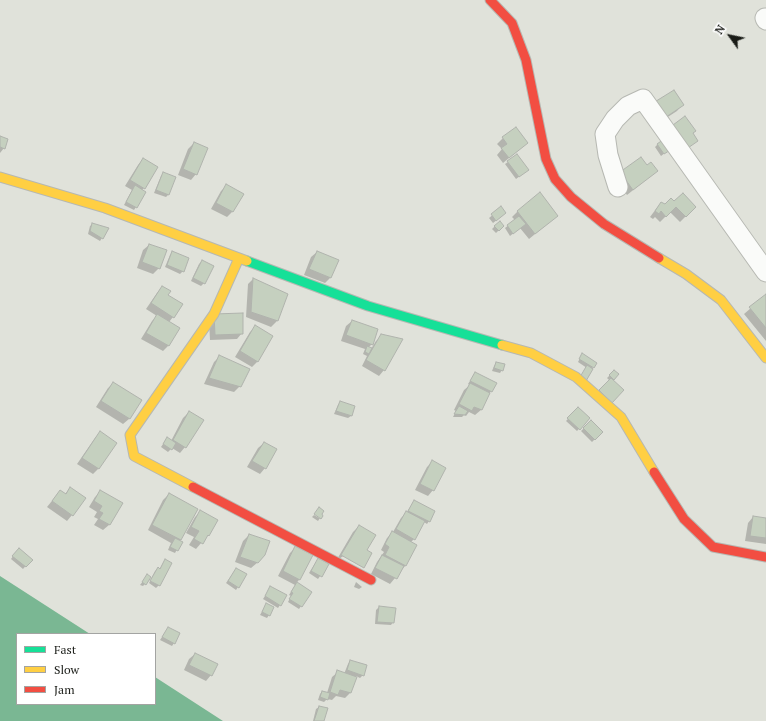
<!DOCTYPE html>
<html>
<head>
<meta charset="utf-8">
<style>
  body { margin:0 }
  #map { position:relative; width:766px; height:721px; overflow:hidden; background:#e0e2da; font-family:"PT Serif",serif }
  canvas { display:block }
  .legend { position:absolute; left:16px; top:633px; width:140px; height:72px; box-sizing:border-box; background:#fff; border:1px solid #a3a4a2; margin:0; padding:5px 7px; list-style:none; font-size:12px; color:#1a1c17 }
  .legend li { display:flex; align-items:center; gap:8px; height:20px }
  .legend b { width:20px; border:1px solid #a3a4a2 }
  .north { position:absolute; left:710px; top:16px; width:40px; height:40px; -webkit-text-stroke:3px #fff; paint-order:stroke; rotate:303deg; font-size:11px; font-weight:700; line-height:16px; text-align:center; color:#1a1c17 }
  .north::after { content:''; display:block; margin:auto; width:14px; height:18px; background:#1a1c17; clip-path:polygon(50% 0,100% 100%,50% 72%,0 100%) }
</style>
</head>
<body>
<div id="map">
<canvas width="766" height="721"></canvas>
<ul class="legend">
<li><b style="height:5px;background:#16e098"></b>Fast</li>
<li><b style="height:5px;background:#ffcf43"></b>Slow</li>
<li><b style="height:5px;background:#f24e42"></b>Jam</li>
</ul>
<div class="north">N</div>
</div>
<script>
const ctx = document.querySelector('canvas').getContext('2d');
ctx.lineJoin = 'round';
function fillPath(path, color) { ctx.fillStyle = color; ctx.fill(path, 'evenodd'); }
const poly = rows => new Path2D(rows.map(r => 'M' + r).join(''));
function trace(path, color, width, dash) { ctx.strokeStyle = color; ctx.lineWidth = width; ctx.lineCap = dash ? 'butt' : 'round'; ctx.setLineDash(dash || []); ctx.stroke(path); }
const water = poly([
  [0,576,90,634,17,634,17,704,155,704,155,677,223,721,0,721]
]);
const shadow = poly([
  [682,105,677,111,657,124],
  [0,137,4,148,0,153],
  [503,138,521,148,503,163,497,155,502,149,497,144],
  [194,143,196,174,191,180,178,175,188,149],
  [658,144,670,149,661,156,655,147],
  [143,159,144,188,142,190,136,207,134,210,124,205,132,190,125,186,138,165],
  [508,162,528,170,516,179,505,164],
  [646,167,657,171,627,195,615,179],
  [163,174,168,195,166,197,154,193,161,176],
  [227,185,232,212,227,217,211,209,221,191],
  [661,203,665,206,695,207,680,222,670,212,660,222,655,217,653,219,650,217,656,209],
  [501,208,502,216,493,223,489,218],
  [518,211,551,221,529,239,520,228,510,236,505,228,515,220,512,217],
  [93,224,102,238,100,241,88,234,90,226],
  [495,226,503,226,496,233,492,229],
  [149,245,159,268,153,274,137,268,143,250],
  [172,252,183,271,180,274,165,267,170,255],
  [317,252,330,278,325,283,304,275,311,257],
  [202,261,204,283,201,286,191,281,199,264],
  [253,279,287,295,277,321,271,327,246,317,248,284],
  [162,287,167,295,173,317,169,322,179,328,168,346,163,351,141,339,152,321,157,316,146,309,157,293],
  [766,295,766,341,744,314],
  [209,321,242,333,237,339,210,340],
  [352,321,372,344,368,348,371,349,376,341,382,336,384,370,379,376,362,366,367,356,363,354,365,349,341,341,346,326],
  [255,327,258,361,252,367,235,357,250,332],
  [581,356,593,368,585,380,587,368,578,362],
  [219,357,240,386,234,392,204,384,214,362],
  [496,363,502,370,500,373,492,371,494,366],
  [614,371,618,374,612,380,609,380,607,378],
  [475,373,491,391,481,410,475,415,469,412,466,416,464,415,462,417,453,417,456,411,454,410,464,390,470,385,468,384],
  [114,383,141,400,129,419,123,424,96,407,108,388],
  [340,402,351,416,348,418,334,414,338,405],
  [578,408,589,418,577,431,566,421],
  [189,412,185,447,180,453,172,448,168,452,161,447,167,438,171,441,183,418],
  [591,421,602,432,592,442,581,431],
  [100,433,98,469,93,474,77,464,95,438],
  [264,443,265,468,260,474,247,467,258,448],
  [432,462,433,490,428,496,415,490,427,467],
  [70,488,72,515,67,521,47,507,60,491,65,494],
  [101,491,122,503,109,525,103,530,94,525,98,519,94,517,97,512,89,507,95,497],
  [169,494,181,539,179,541,181,542,175,553,168,550,171,543,148,530,163,500],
  [414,501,429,521,427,524,424,522,414,539,411,542,416,545,405,566,390,584,371,574,377,562,384,552,381,550,387,538,393,532,401,518,407,512],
  [201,511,208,535,196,549,189,545,194,537,186,533,195,517],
  [314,515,319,518,320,517,320,518,318,521,312,517],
  [753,517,766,519,766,544,745,541,748,523],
  [359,526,374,535,336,561,353,532],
  [249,535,257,563,251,568,235,562,243,541],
  [295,548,300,579,296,583,311,592,299,609,288,602,291,596,289,595,295,585,278,576,290,553],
  [16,552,31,560,23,569,11,559],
  [165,560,159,585,156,588,149,583,155,571,158,569,159,570],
  [316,562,328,565,318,579,309,573],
  [236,569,238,587,236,590,226,583],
  [147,576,145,584,143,586,140,585],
  [356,582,362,587,359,589,354,587],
  [270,588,280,605,278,608,263,599],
  [266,604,269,615,267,618,260,615],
  [379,607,393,622,391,625,375,624,376,610],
  [168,628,174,643,172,646,160,640],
  [195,654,211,675,206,681,184,670,189,659],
  [350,661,363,675,360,678,356,676,350,693,345,698,336,696,332,700,327,699,324,702,318,700,320,694,322,692,327,693,332,677,338,672,344,674,348,664],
  [319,707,323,721,313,721,316,709]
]);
const building = poly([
  [674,90,684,105,663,119,653,103,674,90],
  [685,116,696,131,693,133,698,141,685,150,669,128,685,116],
  [516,127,528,143,509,158,501,148,507,144,502,137,516,127],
  [0,136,8,139,5,149,0,147,0,136],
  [664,139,672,149,664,154,657,144,664,139],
  [194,142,208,148,197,175,183,169,194,142],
  [517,154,529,170,519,177,507,161,517,154],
  [641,157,647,165,651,162,658,171,633,190,620,172,641,157],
  [143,158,158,167,145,189,130,180,143,158],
  [163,172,176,177,169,195,156,190,163,172],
  [226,184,244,194,233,212,216,203,226,184],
  [135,185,146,192,137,208,126,202,135,185],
  [540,192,558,216,535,234,517,211,540,192],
  [683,193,696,207,686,217,676,207,666,217,661,211,659,214,655,211,661,202,665,204,671,198,674,201,683,193],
  [501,206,506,213,496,221,491,214,501,206],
  [519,216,526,224,513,234,507,225,519,216],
  [500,221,504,226,499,231,494,226,500,221],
  [92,223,109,228,103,239,90,231,92,223],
  [149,244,167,250,160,269,142,262,149,244],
  [172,251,189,258,184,272,167,265,172,251],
  [317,251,339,260,331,278,309,269,317,251],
  [202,260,214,266,205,284,193,278,202,260],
  [253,278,288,294,278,321,251,312,253,278],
  [162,286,171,291,168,295,183,304,174,318,151,303,162,286],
  [766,294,766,328,749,307,766,294],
  [243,313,243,334,215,335,214,314,243,313],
  [157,314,180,328,169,346,146,333,157,314],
  [352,320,378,329,373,345,346,335,352,320],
  [255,325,273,336,258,362,240,351,255,325],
  [381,334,403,339,385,371,366,360,381,334],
  [367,346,372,348,369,354,365,352,367,346],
  [582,353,597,363,594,368,579,359,582,353],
  [219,355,250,369,241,387,209,378,219,355],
  [496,362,505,364,503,371,494,368,496,362],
  [587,365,593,369,586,381,580,377,587,365],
  [614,370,619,374,614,380,609,375,614,370],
  [475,372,497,383,492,392,470,381,475,372],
  [611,378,624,390,612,403,599,390,611,378],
  [113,382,142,400,130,419,101,401,113,382],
  [470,383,490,393,482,410,474,407,472,411,459,404,470,383],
  [340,401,355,406,352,416,336,411,340,401],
  [459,406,468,411,465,415,454,414,459,406],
  [578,407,590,418,580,430,567,418,578,407],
  [189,411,204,420,186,448,173,440,189,411],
  [591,420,603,432,595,440,583,428,591,420],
  [100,431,117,443,99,469,82,458,100,431],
  [167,437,176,443,172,450,163,444,167,437],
  [264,442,277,449,266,469,252,461,264,442],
  [432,460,446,468,434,491,420,484,432,460],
  [70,487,86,498,73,516,52,501,60,490,66,494,70,487],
  [100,490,123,503,110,525,99,519,103,513,99,511,102,506,94,501,100,490],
  [169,493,198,509,181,540,152,525,169,493],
  [414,500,435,511,430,522,408,511,414,500],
  [319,507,324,511,322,514,323,516,321,519,314,514,319,507],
  [200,510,218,520,209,536,208,535,203,544,194,539,199,531,191,527,200,510],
  [406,511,425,521,415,540,396,529,406,511],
  [753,516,766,518,766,538,750,536,753,516],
  [359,525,376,535,367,550,372,553,364,568,341,555,359,525],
  [392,531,417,545,406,566,385,555,389,547,385,544,392,531],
  [249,534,270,541,265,555,258,563,240,557,249,534],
  [175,538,183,542,178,551,170,547,175,538],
  [295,546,313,555,300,580,283,571,295,546],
  [19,548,33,560,26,567,12,556,19,548],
  [382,555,404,566,397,579,375,568,382,555],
  [318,558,329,564,322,577,311,571,318,558],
  [165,559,172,563,160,586,150,581,158,567,160,569,165,559],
  [236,568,247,574,239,588,228,581,236,568],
  [147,574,151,577,146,585,142,582,147,574],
  [297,582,312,592,302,607,289,599,293,593,291,592,297,582],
  [270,586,287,595,281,606,265,596,270,586],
  [266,603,274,607,270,616,262,612,266,603],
  [379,606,396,608,394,623,377,622,379,606],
  [168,627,180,633,175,644,162,637,168,627],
  [195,653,218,664,212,676,189,665,195,653],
  [350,660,367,665,364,676,347,670,350,660],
  [337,670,357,677,351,693,340,690,338,695,330,692,337,670],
  [322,691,330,693,328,700,320,697,322,691],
  [319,706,328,708,324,721,314,721,319,706]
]);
const street = poly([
  [765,18,766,20],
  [618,187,608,155,605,134,615,119,628,106,643,99,766,272]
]);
const fast = poly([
  [247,261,368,306,502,345]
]);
const slow = poly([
  [0,177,105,208,247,261],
  [659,258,686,274,721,300,766,358],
  [502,345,531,353,576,377,621,417,654,472],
  [193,487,134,456,130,435,214,314,239,258]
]);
const jam = poly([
  [490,0,512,23,526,60,546,159,555,179,571,197,604,224,659,258],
  [654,472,684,519,713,547,766,557],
  [193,487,371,580]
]);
fillPath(water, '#7ab793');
fillPath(shadow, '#0003');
fillPath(building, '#c5d0bf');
trace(building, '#b0b3ad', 1);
trace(street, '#b6b8b2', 21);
trace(fast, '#b6b8b2', 11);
trace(slow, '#b6b8b2', 11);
trace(jam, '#b6b8b2', 11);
trace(street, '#fafbf9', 19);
trace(fast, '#16e098', 9);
trace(slow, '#ffcf43', 9);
trace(jam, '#f24e42', 9);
</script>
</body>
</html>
